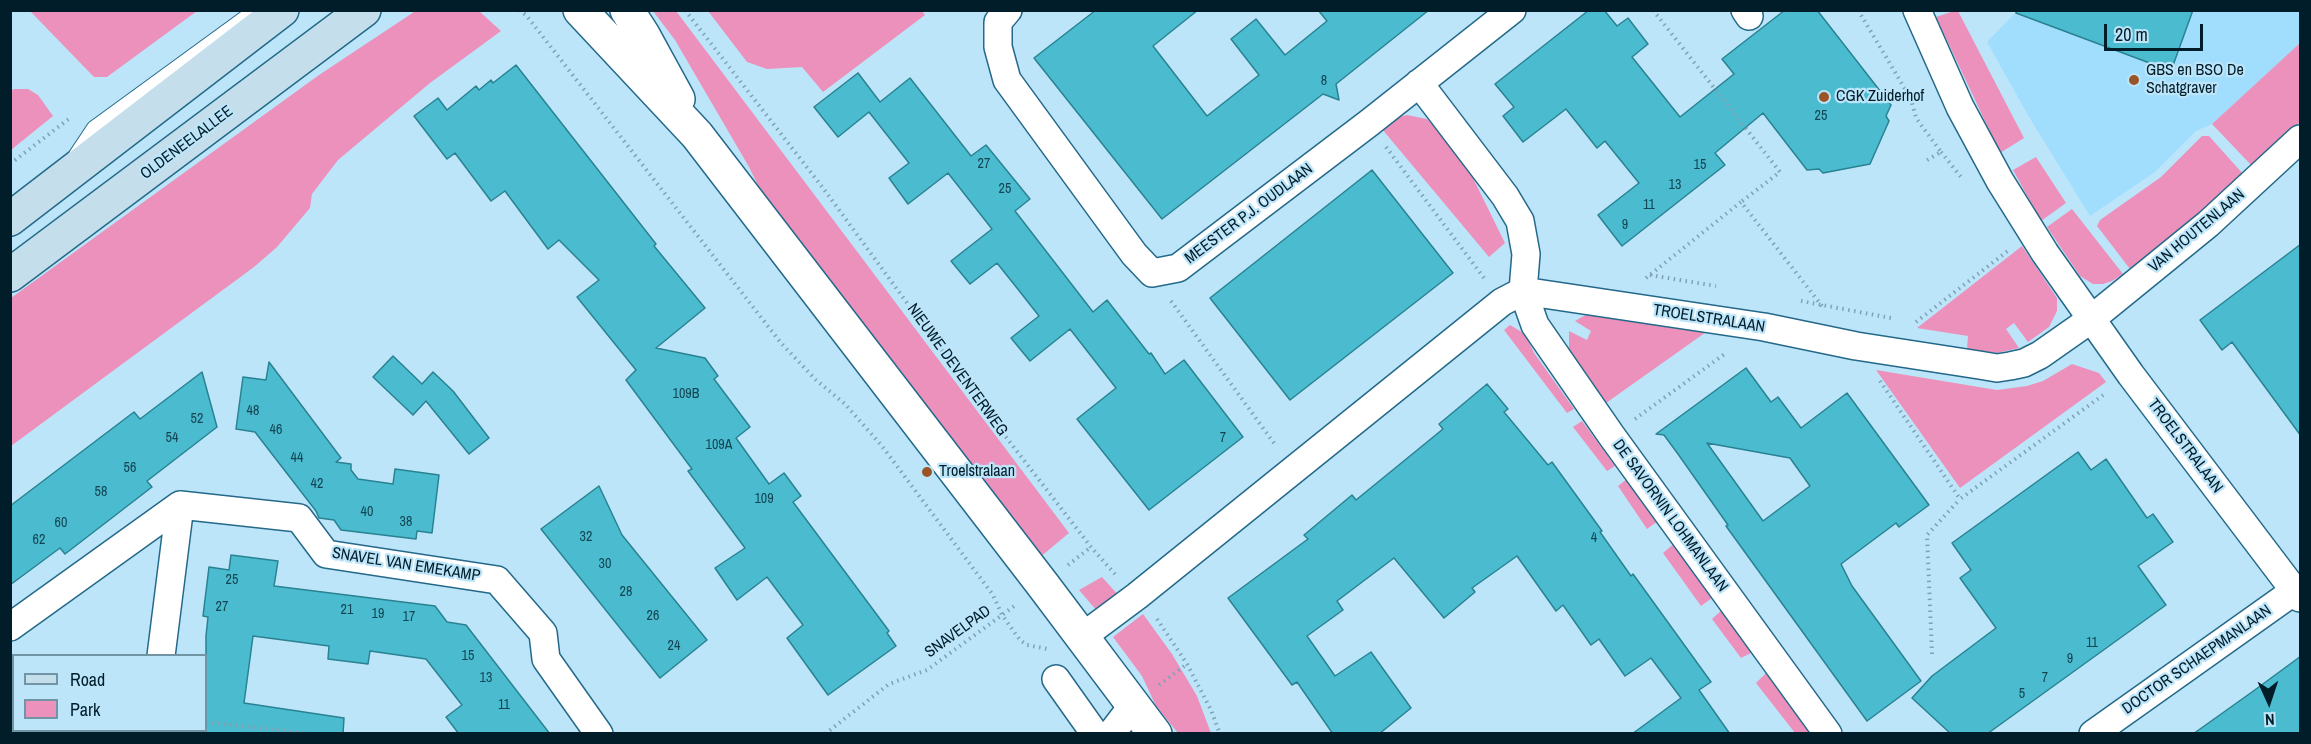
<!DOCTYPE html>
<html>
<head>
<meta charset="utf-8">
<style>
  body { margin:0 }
  #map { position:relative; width:2311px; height:744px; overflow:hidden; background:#bde5fa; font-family:"Archivo Narrow",sans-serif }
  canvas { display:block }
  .frame { position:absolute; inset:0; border:12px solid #011d29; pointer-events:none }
  .legend { position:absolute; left:12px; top:654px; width:195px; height:78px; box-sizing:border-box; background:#bde5fa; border:2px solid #7295a6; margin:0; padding:8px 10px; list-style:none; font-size:18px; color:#011d29 }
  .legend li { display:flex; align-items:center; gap:12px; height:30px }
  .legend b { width:30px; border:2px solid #7295a6 }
  .north { position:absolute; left:2239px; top:672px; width:60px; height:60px; -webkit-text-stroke:4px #bde5fa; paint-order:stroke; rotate:177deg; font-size:16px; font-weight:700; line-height:24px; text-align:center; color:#011d29 }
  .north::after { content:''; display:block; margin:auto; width:21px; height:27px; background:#011d29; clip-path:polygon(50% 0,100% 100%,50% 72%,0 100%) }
  .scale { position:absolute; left:2104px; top:24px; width:99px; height:27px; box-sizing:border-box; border:3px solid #011d29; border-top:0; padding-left:8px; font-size:18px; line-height:21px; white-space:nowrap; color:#011d29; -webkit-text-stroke:4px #bde5fa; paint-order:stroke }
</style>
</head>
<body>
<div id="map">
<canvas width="2311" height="744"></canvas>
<div class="frame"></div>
<ul class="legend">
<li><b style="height:8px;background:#c4dfeb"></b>Road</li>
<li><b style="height:16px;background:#ec91bb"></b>Park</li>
</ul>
<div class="north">N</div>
<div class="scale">20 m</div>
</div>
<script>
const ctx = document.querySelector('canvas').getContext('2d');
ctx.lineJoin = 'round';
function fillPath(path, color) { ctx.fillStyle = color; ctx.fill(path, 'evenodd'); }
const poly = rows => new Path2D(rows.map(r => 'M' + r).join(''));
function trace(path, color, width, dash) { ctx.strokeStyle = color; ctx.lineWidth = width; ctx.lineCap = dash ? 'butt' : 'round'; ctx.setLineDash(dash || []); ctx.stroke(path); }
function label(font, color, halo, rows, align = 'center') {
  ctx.font = font + ' "Archivo Narrow",sans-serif'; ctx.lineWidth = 4.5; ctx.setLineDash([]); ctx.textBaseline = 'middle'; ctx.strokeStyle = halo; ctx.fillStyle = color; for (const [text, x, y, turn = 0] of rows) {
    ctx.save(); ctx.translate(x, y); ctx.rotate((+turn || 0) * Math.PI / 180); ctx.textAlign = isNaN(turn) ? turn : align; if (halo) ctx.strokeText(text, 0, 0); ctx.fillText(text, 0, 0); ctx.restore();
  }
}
const built = poly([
  [2017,11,2300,11,2300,43,2212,124,2196,131,2155,172,2090,216,2029,117,1987,42]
]);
const green = poly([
  [417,10,479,11,501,31,430,83,338,160,312,194,310,208,277,247,254,267,11,446,11,298,319,75],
  [30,11,197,11,107,77,94,77],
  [653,11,676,11,1069,533,1039,558,768,206,749,167,675,40],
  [922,11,925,15,823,92,802,67,767,69,747,62,708,11],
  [1954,11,1958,11,2024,138,2000,153,1936,17],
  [2300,43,2300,122,2253,167,2212,124],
  [14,89,28,89,38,95,53,116,11,150,11,91],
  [1407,115,1427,119,1440,132,1470,172,1505,243,1489,257,1382,129,1399,117],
  [2202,136,2209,136,2244,175,2196,217,2130,269,2097,226,2100,220,2161,177],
  [2036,157,2066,203,2041,221,2013,170],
  [2072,209,2123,274,2112,281,2103,284,2093,284,2080,276,2047,227],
  [2022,246,2057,298,2057,311,2049,327,2028,342,2014,323,2006,329,2019,348,1997,353,1967,349,1968,336,1917,328],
  [1589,313,1709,330,1606,403,1572,358,1569,349,1569,331,1587,340,1591,331,1575,321],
  [1510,325,1525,334,1534,353,1574,409,1567,413,1504,330],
  [2072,364,2099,373,2106,382,1960,488,1876,370,1997,390,2027,386,2043,381],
  [1582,421,1615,466,1607,471,1573,427],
  [1627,479,1658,521,1647,529,1618,486],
  [1676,542,1712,598,1701,606,1663,553],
  [1102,577,1120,597,1098,612,1079,590],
  [1723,609,1753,652,1741,658,1712,619],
  [1143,614,1172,654,1197,696,1211,733,1178,733,1156,706,1142,676,1113,637],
  [1766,673,1811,733,1795,733,1756,683]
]);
const building = poly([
  [1096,10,1198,10,1153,46,1207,116,1259,75,1231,39,1256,19,1285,55,1327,21,1318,10,1429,10,1336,84,1339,100,1323,94,1162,219,1034,58,1096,10],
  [1589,10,1604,10,1617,26,1628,18,1648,44,1632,57,1680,117,1734,74,1722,59,1785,10,1817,10,1891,105,1886,116,1889,121,1870,164,1823,173,1819,169,1807,170,1763,113,1715,153,1725,165,1622,246,1598,215,1639,183,1605,141,1597,148,1566,109,1523,142,1503,116,1514,107,1495,84,1589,10],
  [2016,10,2193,10,2171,71,2016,13,2016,10],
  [516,65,656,244,654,246,705,308,656,348,705,358,718,376,714,379,750,427,736,438,769,484,784,473,801,496,793,502,889,631,887,633,896,646,828,695,787,638,803,625,767,577,737,600,715,568,745,548,688,471,692,469,626,380,636,370,577,297,599,280,559,240,548,249,505,191,491,201,455,153,447,159,414,116,438,98,447,110,476,86,479,90,491,80,493,83,516,65],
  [858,73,880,102,910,78,971,156,986,145,1030,199,1015,211,1093,312,1107,300,1149,354,1151,353,1165,374,1184,360,1243,437,1149,510,1077,419,1116,388,1070,329,1030,361,1011,338,1039,316,1017,288,997,263,970,284,951,261,992,229,948,173,908,204,889,178,909,163,869,112,838,137,814,107,858,73],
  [1372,170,1453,273,1290,400,1210,298,1372,170],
  [2301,244,2301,436,2232,342,2222,350,2200,320,2301,244],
  [393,356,422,384,433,372,453,391,489,438,469,454,426,401,413,415,373,377,393,356],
  [269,362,341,458,336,462,351,464,351,470,358,479,393,484,395,469,439,475,432,533,417,531,416,539,341,530,334,520,319,518,316,511,255,432,236,429,243,377,266,380,269,362],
  [1746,368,1771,402,1778,397,1801,428,1847,393,1929,505,1899,527,1896,523,1841,564,1852,586,1921,681,1867,721,1726,526,1728,525,1678,454,1664,435,1656,434,1746,368],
  [1707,443,1790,458,1810,486,1763,521,1707,443],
  [202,372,217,427,147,481,152,487,65,554,60,548,10,585,10,506,134,412,140,419,202,372],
  [1487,384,1508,409,1504,412,1548,465,1552,462,1602,531,1600,532,1631,576,1633,574,1711,682,1699,690,1730,734,1632,734,1681,698,1651,658,1625,676,1599,639,1591,645,1563,605,1556,611,1517,556,1472,588,1475,592,1444,618,1394,558,1337,601,1343,610,1307,636,1335,676,1371,652,1411,708,1379,734,1333,734,1297,682,1292,685,1228,598,1308,539,1304,535,1352,495,1356,500,1443,429,1439,424,1487,384],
  [2078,452,2091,470,2106,459,2147,518,2153,514,2173,542,2138,566,2166,605,1987,734,1951,734,1912,698,1932,676,1996,628,1960,578,1971,570,1952,543,2078,452],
  [599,486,622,535,707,640,660,678,541,529,599,486],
  [231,555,278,561,274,586,435,606,447,622,466,625,550,734,459,734,446,717,462,705,426,659,370,651,368,664,328,659,329,646,253,636,244,703,344,718,343,734,206,734,206,636,208,617,203,616,209,567,229,570,231,555],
  [2301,656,2301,734,2193,734,2252,692,2301,656]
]);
const path = poly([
  [519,10,526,15,781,343,816,380,845,404,882,446,993,595,1002,615,1020,640,1027,645,1048,649],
  [685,10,823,188,992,419,1091,547,1115,574],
  [1653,10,1780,172,1741,202],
  [1858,10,1911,99,1916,118,1941,152,1924,162],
  [1386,147,1484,278],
  [1941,152,1961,177],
  [10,164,70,118],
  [1650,275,1716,286],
  [1646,278,1741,202,1822,306],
  [1171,301,1276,446],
  [1801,301,1891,318],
  [1916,322,2009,250],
  [1880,381,1960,499,2106,393],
  [1635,419,1726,353],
  [1068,565,1091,547],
  [1157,619,1187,664,1211,710,1220,734],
  [1932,654,1927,535,1960,499],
  [1159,685,1187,664],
  [206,722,313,734],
  [825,734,889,684,927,670,1017,604]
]);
const service = poly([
  [76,155,94,128,249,15]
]);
const minor = poly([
  [1008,10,998,22,998,47,1007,80,1134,254,1152,273,1178,268,1369,123,1512,10],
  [1745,10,1749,16],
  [1917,10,1960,107,2000,181,2045,253,2131,375,2300,598],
  [1419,83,1505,196,1520,221,1526,254,1523,291,1535,325,1611,435,1828,734],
  [10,627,180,505],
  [1082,637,1137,596,1502,302,1523,291,1764,327,1856,346,1979,365,1997,368,2010,366,2024,363,2040,355,2090,320,2208,224,2300,139],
  [161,656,180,505,299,518,326,554,497,580,543,633,546,659,599,734],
  [1056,679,1095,734],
  [151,734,152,730],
  [1111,734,1134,704],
  [2093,734,2300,587]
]);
const tertiary = poly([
  [580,10,697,135,1043,585,1155,734],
  [627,10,643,35,678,99]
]);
const secondary = poly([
  [10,219,282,10],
  [10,275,364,10]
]);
const markers = [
  [2134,80,6,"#995528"],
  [1824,97,6,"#995528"],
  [927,472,6,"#995528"]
];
const numberNames = [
  ["8",1324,81],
  ["25",1821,116],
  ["27",984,164],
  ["15",1700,165],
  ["13",1675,185],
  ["25",1005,189],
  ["11",1649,205],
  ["9",1625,225],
  ["109B",686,394],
  ["48",253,411],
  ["52",197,419],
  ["46",276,430],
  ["54",172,438],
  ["7",1223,438],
  ["109A",719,445],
  ["44",297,458],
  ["56",130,468],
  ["42",317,484],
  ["58",101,492],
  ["109",764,499],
  ["40",367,512],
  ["38",406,522],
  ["60",61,523],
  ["32",586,537],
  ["4",1594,538],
  ["62",39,540],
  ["30",605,564],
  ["25",232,580],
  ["28",626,592],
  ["27",222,607],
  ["21",347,610],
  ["19",378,614],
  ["26",653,616],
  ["17",409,617],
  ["11",2092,643],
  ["24",674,646],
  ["15",468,656],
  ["9",2070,659],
  ["13",486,678],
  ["7",2045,678],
  ["5",2022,694],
  ["11",504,705]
];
const poiNames = [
  ["GBS en BSO De",2146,71],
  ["Schatgraver",2146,89],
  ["CGK Zuiderhof",1836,97],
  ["Troelstralaan",939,472]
];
const streetNames = [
  ["OLDENEELALLEE",187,143,-37],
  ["MEESTER P.J. OUDLAAN",1249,214,-37],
  ["VAN HOUTENLAAN",2197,231,-40],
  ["TROELSTRALAAN",1709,319,9],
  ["NIEUWE DEVENTERWEG",957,370,54],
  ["TROELSTRALAAN",2185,446,53],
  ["DE SAVORNIN LOHMANLAAN",1670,516,54],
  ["SNAVEL VAN EMEKAMP",406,565,9],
  ["SNAVELPAD",958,632,-36],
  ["DOCTOR SCHAEPMANLAAN",2197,660,-35]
];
fillPath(built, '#a1defd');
fillPath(green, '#ec91bb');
fillPath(building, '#4bbcd0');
trace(building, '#298291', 1.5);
trace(service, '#246989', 16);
trace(minor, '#246989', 30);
trace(tertiary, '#246989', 36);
trace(secondary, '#246989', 36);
trace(path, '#7ea2b4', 4, [1.5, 4.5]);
trace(service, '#fff', 14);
trace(minor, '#fff', 27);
trace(tertiary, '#fff', 33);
trace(secondary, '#c4dfeb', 33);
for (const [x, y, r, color] of markers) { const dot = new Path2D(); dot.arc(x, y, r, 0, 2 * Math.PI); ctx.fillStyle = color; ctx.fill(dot); trace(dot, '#bde5fa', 2); }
label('14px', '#144553', null, numberNames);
label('16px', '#011d29', '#bde5fa', poiNames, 'left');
label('16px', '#011d29', '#bde5fa', streetNames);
</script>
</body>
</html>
